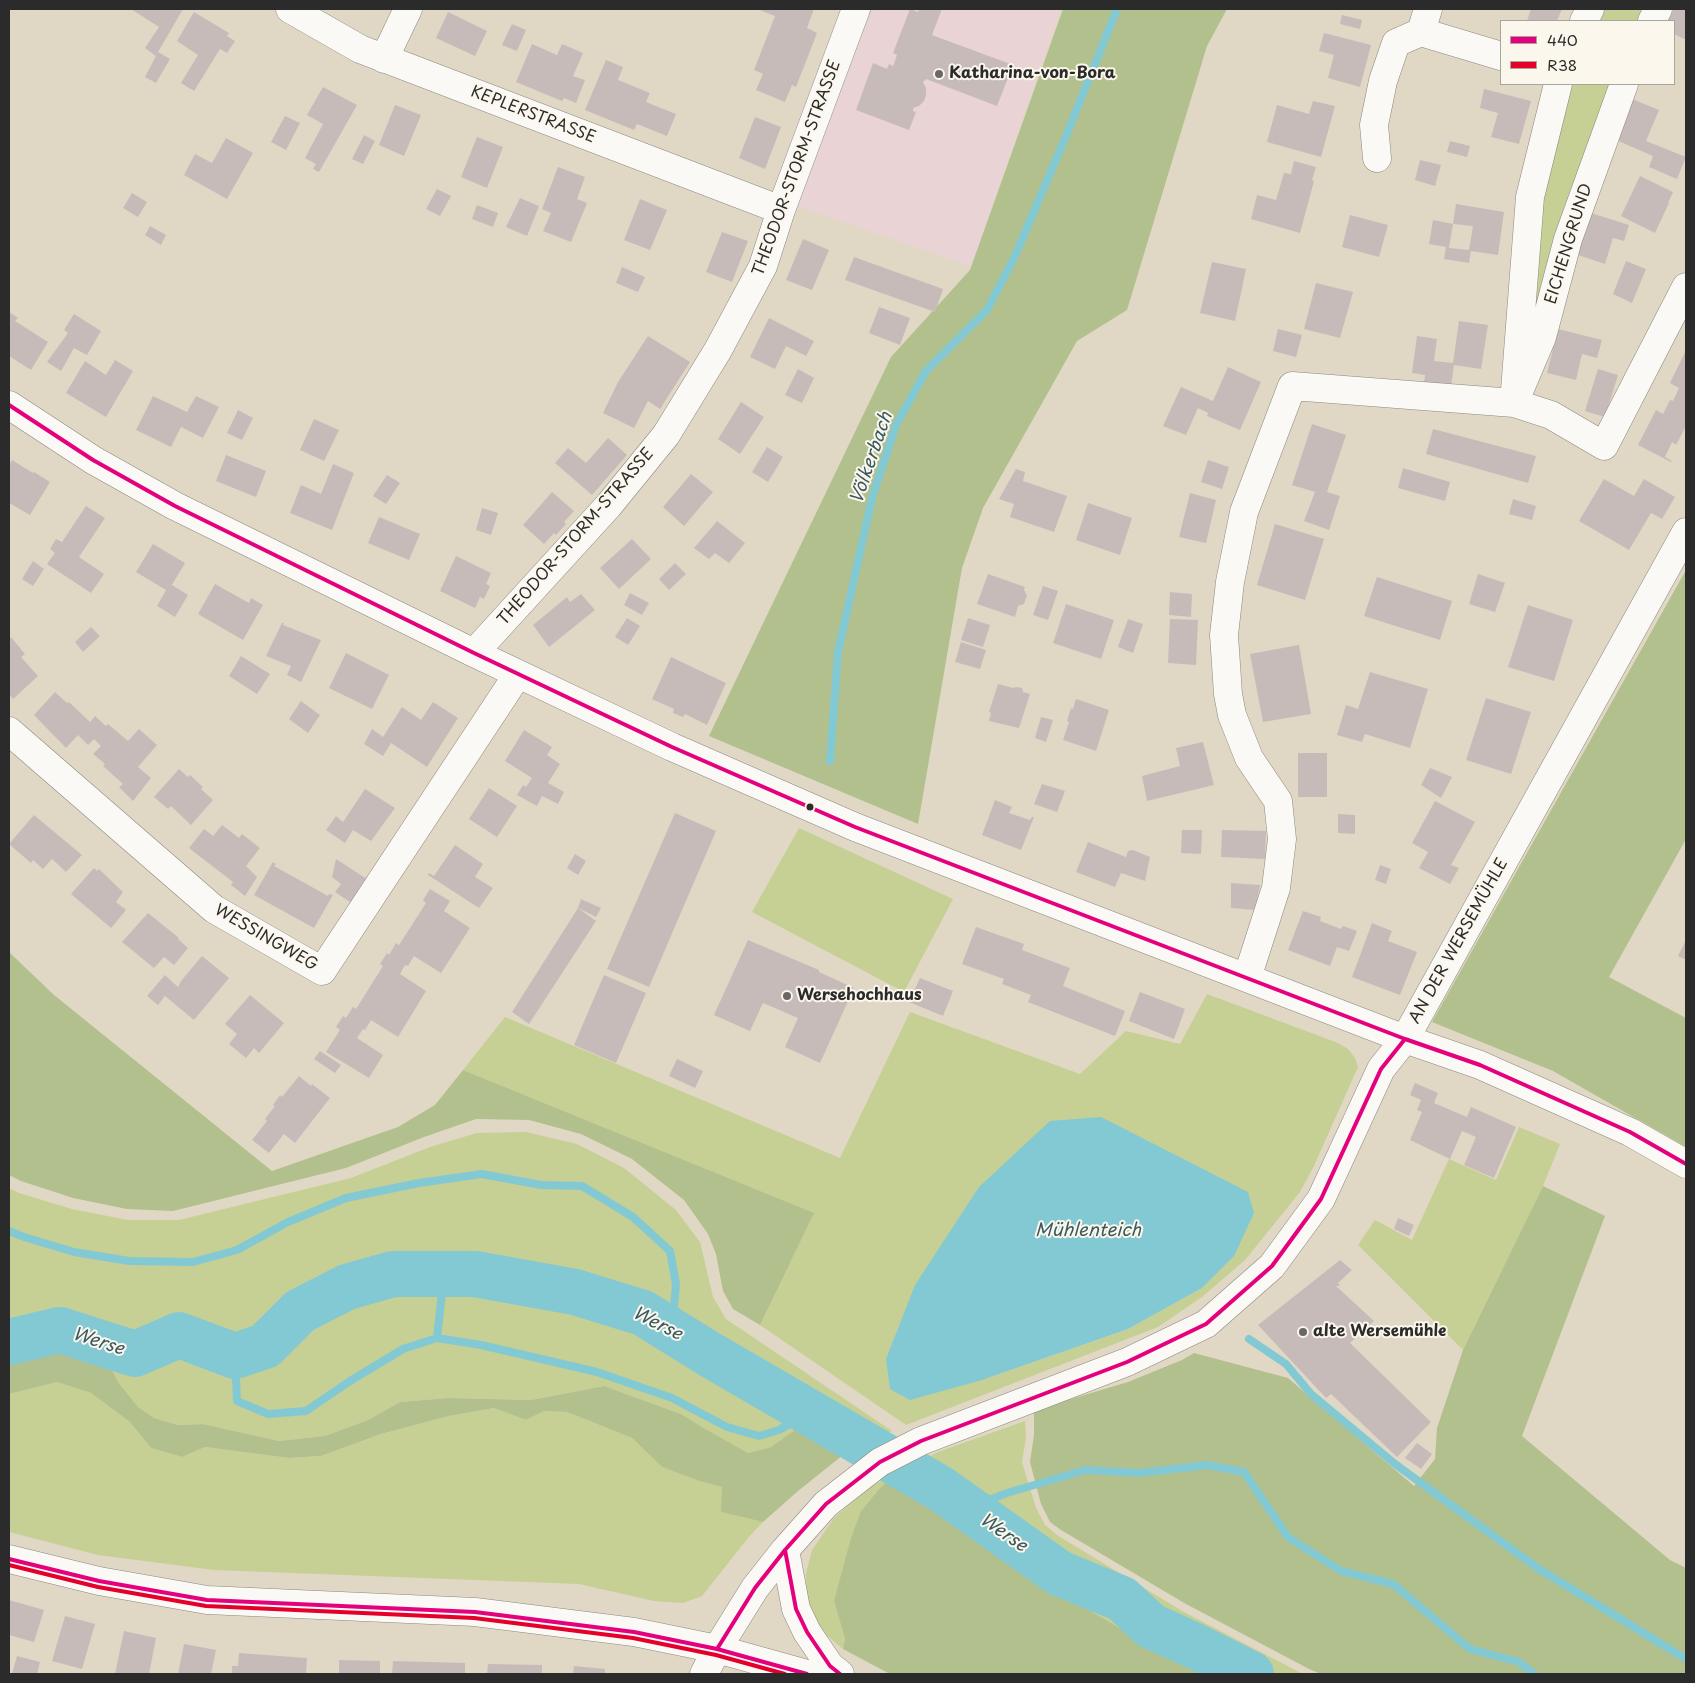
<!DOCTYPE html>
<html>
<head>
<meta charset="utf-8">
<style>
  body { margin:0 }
  #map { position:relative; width:1695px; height:1683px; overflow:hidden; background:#e0d8c5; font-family:"Playpen Sans",sans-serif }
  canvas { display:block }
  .frame { position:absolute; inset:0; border:10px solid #2b2b2b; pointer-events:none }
  .legend { position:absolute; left:1500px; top:20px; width:175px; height:65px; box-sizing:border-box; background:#fbf7ec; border:1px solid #a8a59f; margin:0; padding:6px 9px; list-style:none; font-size:15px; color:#2b2b2b }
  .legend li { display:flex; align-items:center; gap:10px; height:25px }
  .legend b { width:25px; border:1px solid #a8a59f }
</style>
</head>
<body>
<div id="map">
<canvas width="1695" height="1683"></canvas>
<div class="frame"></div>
<ul class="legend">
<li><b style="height:6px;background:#e5007d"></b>440</li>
<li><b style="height:6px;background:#e4002b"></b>R38</li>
</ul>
</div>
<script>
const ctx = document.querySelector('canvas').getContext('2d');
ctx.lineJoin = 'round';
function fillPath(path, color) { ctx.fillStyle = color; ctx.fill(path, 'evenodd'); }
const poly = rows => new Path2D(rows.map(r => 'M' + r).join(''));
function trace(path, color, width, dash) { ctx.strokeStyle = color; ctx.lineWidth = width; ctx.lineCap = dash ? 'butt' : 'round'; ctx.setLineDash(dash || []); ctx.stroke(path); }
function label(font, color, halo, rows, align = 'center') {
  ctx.font = font + ' "Playpen Sans",sans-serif'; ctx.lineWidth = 4; ctx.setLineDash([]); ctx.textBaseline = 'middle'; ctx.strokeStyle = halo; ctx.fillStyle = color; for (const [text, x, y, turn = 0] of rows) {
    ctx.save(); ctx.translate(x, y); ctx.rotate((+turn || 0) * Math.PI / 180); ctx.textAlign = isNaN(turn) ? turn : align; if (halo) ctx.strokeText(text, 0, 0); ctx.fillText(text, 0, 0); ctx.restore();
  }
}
const built = poly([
  [873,9,1061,9,971,266,794,205]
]);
const green = poly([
  [1597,9,1653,9,1646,21,1592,21],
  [1570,84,1618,84,1541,323,1527,300,1542,185],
  [799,828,953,899,904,992,752,912],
  [1207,994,1338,1043,1348,1049,1355,1058,1358,1067,1313,1168,1300,1192,1245,1260,1202,1297,1158,1327,906,1425,760,1325,813,1213,463,1070,505,1017,840,1158,910,1012,1080,1074,1126,1031,1180,1044],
  [1202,1288,1128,1329,982,1380],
  [1519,1127,1560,1144,1543,1186,1463,1350,1358,1245,1375,1220,1412,1240,1449,1159,1496,1180],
  [526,1132,577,1144,624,1168,676,1210,700,1242,713,1297,726,1319,892,1431,853,1447,816,1427,803,1424,771,1447,748,1453,710,1432,681,1414,604,1386,531,1400,448,1398,400,1402,368,1420,325,1436,279,1441,203,1424,178,1425,154,1418,138,1407,118,1382,110,1366,51,1339,9,1349,9,1188,19,1193,72,1209,128,1220,179,1220,351,1178,430,1147,477,1133],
  [57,1382,91,1393,130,1422,151,1448,182,1457,205,1447,289,1458,321,1456,381,1434,449,1416,494,1408,526,1420,544,1411,567,1412,632,1438,662,1467,699,1481,723,1487,722,1512,763,1522,748,1538,702,1596,683,1603,654,1601,579,1584,214,1570,98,1555,9,1532,9,1394],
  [1025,1421,1026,1437,1022,1462,1036,1508,1045,1525,1057,1535,1182,1611,1303,1674,1199,1674,1039,1581,946,1513,923,1499,914,1483,896,1472,879,1489,861,1511,834,1601,845,1639,843,1649,823,1632,807,1605,806,1573,812,1550,834,1518,870,1487,896,1472,938,1452]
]);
const forest = poly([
  [1063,9,1227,9,1207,46,1127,310,1077,341,983,508,962,568,918,824,709,736,891,357,970,270],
  [1686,570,1686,839,1609,977,1686,1018,1686,1147,1553,1071,1432,1022],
  [9,952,54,995,272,1171,398,1127,435,1105,463,1070,814,1213,760,1325,733,1309,723,1291,716,1254,708,1234,684,1200,632,1159,581,1134,529,1120,476,1119,424,1137,346,1168,173,1211,127,1209,73,1198,21,1181,9,1175],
  [1543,1186,1605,1216,1522,1436,1670,1560,1686,1568,1686,1674,1321,1674,1309,1669,1186,1604,1061,1530,1050,1522,1041,1504,1030,1462,1034,1435,1034,1410,1128,1382,1182,1360,1194,1353,1288,1378,1414,1486,1435,1459,1437,1428,1463,1350],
  [51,1339,75,1340,112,1357,110,1366,118,1382,138,1407,154,1418,178,1425,203,1424,279,1441,325,1436,368,1420,400,1402,448,1398,531,1400,604,1386,681,1414,707,1430,748,1453,771,1447,803,1424,816,1427,853,1447,798,1491,763,1522,721,1512,722,1487,699,1481,662,1467,632,1438,567,1412,544,1411,526,1420,494,1408,449,1416,381,1434,321,1456,289,1458,205,1447,182,1457,151,1448,130,1422,91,1393,57,1382,9,1394,9,1349],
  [896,1472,914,1483,923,1499,946,1513,1039,1581,1199,1674,890,1674,843,1649,845,1639,834,1601,851,1538,861,1511,879,1489]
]);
const water = poly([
  [1101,1117,1248,1192,1254,1213,1234,1256,1202,1288,1128,1329,982,1380,910,1400,890,1389,886,1359,915,1285,979,1187,1050,1121]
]);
const stream = poly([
  [830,761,838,652,872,498,896,425,926,371,987,310,1014,258,1064,141,1117,9],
  [9,1231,24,1237,74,1252,129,1261,193,1262,237,1250,288,1222,346,1198,419,1183,482,1174,541,1185,582,1186,633,1217,670,1251,676,1284,672,1331],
  [437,1338,481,1345,597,1372,672,1398,727,1427,759,1436,779,1430,810,1412],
  [1249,1339,1286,1364,1311,1394,1395,1464,1539,1569,1686,1659],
  [235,1356,237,1401,268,1414,306,1411,350,1381,403,1349,437,1338,444,1274],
  [969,1508,1007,1493,1085,1470,1140,1473,1207,1465,1244,1472,1288,1537,1341,1571,1393,1584,1470,1649,1519,1662,1534,1674]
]);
const river = poly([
  [9,1342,60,1330,135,1354,179,1335,235,1356,265,1346,300,1311,347,1287,393,1274,475,1274,575,1292,643,1313,709,1354,941,1489,1059,1573,1122,1599,1151,1626,1195,1646,1251,1674]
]);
const building = poly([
  [131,9,183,9,158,52,170,59,156,83,145,77,156,56,145,48,159,27],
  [757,9,814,9,807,28,817,33,796,87,792,85,785,102,756,90,763,74,754,70,775,16],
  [910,9,918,12,919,9,942,9,932,35,1013,65,997,106,926,79,923,82,926,88,926,95,924,101,919,106,913,108,913,111,916,112,909,130,856,110,873,63,887,69,889,64,893,66,897,55,893,53],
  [1531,9,1562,9,1557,21,1527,21],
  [1674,9,1686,9,1686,40,1674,34,1674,21,1668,21],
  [194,12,229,33,227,36,235,41,227,53,220,49,194,91,181,83,198,55,177,41],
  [448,12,487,31,475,56,436,38],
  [1342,15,1362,20,1360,29,1340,24],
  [512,24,526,30,517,51,502,45],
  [1324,33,1371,45,1360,87,1328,78,1334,55,1319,51],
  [532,44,557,55,562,44,583,53,573,76,585,80,576,103,564,98,562,101,516,82],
  [606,60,623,67,618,80,650,93,646,102,676,114,667,136,637,124,634,130,585,110],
  [323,87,357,105,319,172,313,169,316,164,305,158,323,124,307,115],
  [1484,89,1531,101,1519,144,1491,137,1498,113,1480,108],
  [1632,99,1659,110,1646,141,1686,157,1677,179,1649,167,1653,156,1616,140],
  [1313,101,1335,106,1321,157,1267,142,1277,105,1309,114],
  [395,105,421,115,404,156,379,145],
  [285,116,300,123,286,150,271,142],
  [755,117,781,127,765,169,739,158],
  [364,135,375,141,363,164,352,159],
  [477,137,503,147,487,188,461,177],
  [226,138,253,153,227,199,184,175,195,154,212,163],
  [1450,141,1470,146,1467,157,1447,152],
  [1420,160,1441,165,1435,186,1415,180],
  [1294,161,1316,167,1312,180,1314,181,1300,233,1251,219,1257,195,1276,200,1284,173,1291,174],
  [558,167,585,177,577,199,587,203,571,242,543,231,551,213,542,209],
  [1640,176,1673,192,1668,203,1669,203,1655,233,1621,216],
  [437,189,451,196,440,216,426,209],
  [132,193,147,202,138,217,123,208],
  [520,198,539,206,527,236,506,227],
  [640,199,667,210,650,250,624,240],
  [1456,204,1504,212,1498,255,1471,251,1469,263,1444,259,1446,247,1429,244,1433,220,1453,224,1449,248,1469,250,1473,226,1453,224],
  [477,205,498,213,493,227,472,219],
  [1591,213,1629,225,1624,241,1613,238,1605,264,1578,255],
  [1350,215,1388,225,1379,257,1342,247],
  [150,226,166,235,161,245,145,235],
  [722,232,748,241,732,282,706,272],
  [803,239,829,250,812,290,786,280],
  [854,257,943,289,935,312,845,280],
  [1626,261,1646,269,1632,303,1613,294],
  [1212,262,1246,269,1235,321,1200,313],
  [622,267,645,277,638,292,616,283],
  [1316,283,1353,292,1340,338,1304,329],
  [879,307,910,318,900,345,869,333],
  [9,312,18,318,15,321,48,342,31,370,9,356],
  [74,314,101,331,87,355,74,348,61,371,47,362,68,333,64,330],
  [769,318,814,341,806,356,786,346,775,369,750,357],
  [1459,321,1488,325,1481,369,1454,365,1451,386,1424,383,1425,375,1412,373,1417,336,1437,339,1434,361,1453,363],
  [1278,329,1302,335,1296,357,1273,351],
  [1558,329,1602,340,1597,358,1582,354,1576,380,1547,373],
  [648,336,690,362,660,409,648,401,634,428,603,413,618,382],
  [1686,350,1686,426,1676,445,1672,442,1665,457,1672,461,1671,462,1638,445,1656,410,1663,414,1670,400,1673,401,1679,388,1670,383],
  [115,360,133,371,106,417,66,393,85,361,106,375],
  [1228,367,1261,382,1240,430,1207,416,1208,413,1198,408,1186,435,1163,426,1181,387,1213,401],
  [798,369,814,378,802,403,785,395],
  [1598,369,1618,375,1605,417,1585,411],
  [153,396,187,412,196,396,219,407,203,438,181,427,171,447,136,430],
  [741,402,764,417,740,454,718,439],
  [238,410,253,418,242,440,227,433],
  [314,419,339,430,324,461,300,450],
  [1312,424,1346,435,1327,492,1340,496,1329,530,1304,521,1315,492,1292,485],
  [1433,429,1536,456,1528,483,1426,454],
  [608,438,627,455,592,495,555,463,568,448,586,463],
  [767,447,783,457,768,482,752,472],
  [226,455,266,471,256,497,216,481],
  [12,460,33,473,34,472,50,482,30,515,9,503,9,465],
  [1208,460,1229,467,1222,489,1201,482],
  [333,464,354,473,332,530,290,513,301,485,321,494],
  [1403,468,1450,482,1445,501,1398,488],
  [1016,469,1025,472,1023,481,1067,496,1054,532,1010,517,1014,504,999,499],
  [691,474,713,492,684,526,663,507],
  [387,475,400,483,386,504,373,496],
  [1604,479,1634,496,1644,479,1675,497,1662,519,1651,513,1629,550,1579,521],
  [552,492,574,511,564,522,566,524,556,535,554,533,544,544,523,525],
  [1190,493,1216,500,1206,543,1179,537],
  [1513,499,1536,506,1532,520,1509,514],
  [1088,503,1132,518,1120,555,1076,540],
  [86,506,105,518,79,557,104,574,91,593,47,564,55,553,50,549,56,539,62,542],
  [482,508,498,513,491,535,476,530],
  [379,517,420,534,409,560,368,543],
  [717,521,745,543,729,563,715,553,709,559,694,548],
  [1275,524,1324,539,1305,600,1257,585],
  [632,539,651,559,619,589,600,568],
  [153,544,185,563,172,585,188,595,175,617,157,606,166,590,136,572],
  [456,556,491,573,486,584,490,586,484,599,480,597,475,608,440,591],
  [33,561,44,569,33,586,22,579],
  [675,563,686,574,669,590,659,579],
  [988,574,1025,587,1024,590,1027,595,1024,604,1018,606,1015,617,977,604],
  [1478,574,1505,583,1495,612,1469,604],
  [1377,577,1452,601,1440,640,1364,616],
  [215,584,249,603,251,598,263,605,243,640,198,614],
  [1043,586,1058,591,1048,620,1033,615],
  [1170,592,1192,594,1191,617,1169,615],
  [630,593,649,603,642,615,624,605],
  [581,594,595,610,549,647,533,625,567,597,570,602],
  [1066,604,1114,620,1101,659,1053,643],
  [1528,605,1573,620,1554,681,1508,667],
  [627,618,640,626,628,645,615,637],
  [968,618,990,625,983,647,961,640],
  [1128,619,1143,624,1133,653,1118,647],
  [1170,619,1198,620,1196,665,1168,663],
  [282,623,284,623,283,625,321,640,301,682,287,675,291,666,266,656],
  [91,627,100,636,83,652,75,642],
  [11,637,25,654,21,657,38,676,13,699,9,694,9,641],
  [961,642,986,650,980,669,955,662],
  [1299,645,1311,714,1263,722,1250,654],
  [346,653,389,675,372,709,329,688],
  [241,656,270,674,257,694,229,676],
  [671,657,726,683,707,725,685,714,683,717,673,713,674,709,652,699],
  [1370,672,1428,689,1410,748,1365,734,1362,742,1337,735,1346,705,1358,709],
  [998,684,1013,688,1016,687,1022,688,1023,692,1030,694,1019,728,989,721,991,713,989,712],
  [55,692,67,703,69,702,90,722,95,716,106,726,108,724,128,741,139,729,157,745,138,767,151,778,133,801,119,787,123,784,103,766,105,764,93,754,101,746,94,739,88,745,78,735,66,748,34,715],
  [1486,698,1531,712,1511,774,1466,760],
  [1076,699,1109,710,1096,751,1063,740,1069,722,1067,721,1071,708,1073,709],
  [301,701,320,715,308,733,289,719],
  [433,702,458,718,427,767,391,743,383,756,364,744,372,729,383,737,402,707,421,720],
  [1041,717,1053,720,1046,742,1035,738],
  [524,730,552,747,547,755,560,764,548,783,564,792,558,804,542,796,537,806,517,795,523,785,526,787,532,778,505,761],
  [1203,742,1214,785,1147,801,1142,776,1180,766,1176,748],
  [1298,753,1327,753,1327,797,1298,797],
  [1430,768,1452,777,1441,798,1421,785],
  [179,769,188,777,190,775,203,787,201,789,213,800,191,825,171,806,168,809,154,797],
  [1042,784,1065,791,1057,812,1034,804],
  [489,788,517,806,497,837,469,819],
  [365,789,395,808,371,841,353,830,345,843,326,830,336,816,343,822],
  [995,800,1012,807,1009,813,1030,820,1032,817,1034,817,1021,850,982,835],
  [1435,801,1475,822,1451,865,1459,868,1450,884,1419,868,1428,852,1412,843],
  [675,813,716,831,649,987,607,969],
  [1338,814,1355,815,1355,834,1338,833],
  [34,815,82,855,66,872,52,859,43,869,33,860,31,863,9,844],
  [222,825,239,838,242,834,260,848,246,866,257,877,245,896,231,885,233,882,189,848,204,829,213,836],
  [1182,830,1202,830,1201,854,1181,853],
  [1222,830,1266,831,1265,859,1221,857],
  [1088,842,1126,857,1128,851,1133,850,1150,857,1145,881,1121,873,1115,887,1076,872],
  [455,845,483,864,475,877,493,888,479,908,428,875,429,873,434,876],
  [575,854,586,861,578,875,567,868],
  [336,859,370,881,353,904,335,892,341,884,332,877],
  [273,862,276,864,274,866,328,896,329,894,333,895,314,928,254,895],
  [1380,865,1391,869,1386,884,1375,880],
  [94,868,97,871,99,869,123,892,116,902,126,910,111,928,71,894],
  [1231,883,1260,885,1255,910,1231,908],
  [430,889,450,901,444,911,470,928,441,973,414,956,408,966,405,965,400,974,426,991,398,1037,371,1020,365,1030,363,1029,357,1038,383,1055,369,1078,326,1052,340,1030,336,1027,343,1016,346,1018,353,1007,356,1009,383,966,380,964,387,953,389,955,396,943,399,945,426,903,423,900],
  [581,899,601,908,596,917,578,908,596,921,529,1024,512,1012,578,908],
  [1303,911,1321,917,1320,921,1341,929,1343,926,1357,931,1349,951,1337,947,1330,966,1288,950],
  [148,913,179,938,178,939,188,948,174,965,164,957,154,968,122,942],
  [1372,923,1392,931,1388,941,1417,952,1400,995,1352,977],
  [976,927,1024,944,1022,950,1070,968,1063,986,1125,1011,1115,1036,1028,1002,1031,995,1002,984,1004,979,962,964],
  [748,940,819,970,819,972,854,988,820,1063,785,1047,798,1018,763,1003,750,1031,714,1015],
  [1686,940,1686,960,1678,956],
  [202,956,229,978,194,1020,165,996,158,1005,147,996,165,975,178,987,181,981],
  [604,975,646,993,616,1063,574,1045],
  [920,978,953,991,943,1016,909,1002],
  [1140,992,1185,1009,1174,1039,1129,1021],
  [250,995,284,1023,259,1053,254,1048,246,1058,229,1044,237,1034,225,1024],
  [320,1051,341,1065,335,1073,314,1059],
  [677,1059,703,1071,695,1088,669,1076],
  [299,1076,311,1086,312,1084,330,1098,295,1143,284,1134,269,1153,252,1140,267,1121,265,1119,275,1106,273,1105,280,1095,282,1097],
  [1415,1083,1438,1093,1434,1103,1467,1117,1471,1107,1516,1127,1494,1178,1464,1165,1476,1137,1462,1131,1450,1159,1410,1140,1422,1112,1417,1110,1421,1100,1410,1095],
  [1398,1218,1414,1225,1409,1236,1394,1229],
  [1340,1260,1352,1270,1338,1283,1340,1285,1338,1286,1336,1286,1374,1321,1350,1343,1431,1422,1397,1457,1331,1394,1326,1398,1258,1325],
  [1417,1443,1432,1454,1421,1469,1405,1458],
  [9,1600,44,1610,34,1642,9,1635],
  [65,1616,95,1624,82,1669,52,1661],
  [124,1631,156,1638,149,1674,115,1674],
  [184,1644,216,1650,211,1674,178,1674],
  [239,1653,307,1658,306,1674,232,1674,232,1666,238,1666],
  [17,1656,40,1662,37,1674,12,1674],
  [339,1660,380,1661,380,1674,339,1674],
  [393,1661,465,1663,465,1674,392,1674],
  [488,1664,542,1665,542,1674,487,1674],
  [574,1666,605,1669,605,1674,573,1674]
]);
const street = poly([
  [290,9,360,49,781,210],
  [1584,21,1590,9],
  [1652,21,1658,9],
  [1421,32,1428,9],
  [384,59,408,9],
  [1624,84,1568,239,1542,337,1514,403,1551,415,1604,446,1686,287],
  [1377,158,1374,125,1383,81,1396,43,1421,32,1501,56],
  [9,405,93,460,175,506,474,653,672,747,855,827,1405,1039,1480,1065,1630,1132,1686,1164],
  [474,653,609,505,666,435,718,350,763,266,781,210,856,9],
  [9,731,214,909,322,971,518,674],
  [1247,978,1276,888,1282,839,1278,801,1249,758,1232,715,1228,694,1224,635,1230,582,1244,512,1292,386,1514,403,1530,197,1558,84],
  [785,1550,796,1609,807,1632,830,1666,840,1674],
  [704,1674,717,1649,755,1588,785,1550,826,1504,880,1462,921,1441,1127,1362,1206,1324,1272,1266,1321,1199,1381,1069,1405,1039,1686,532]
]);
const secondary = poly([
  [9,1559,99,1581,207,1600,475,1612,634,1632,717,1649,807,1674]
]);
const bus1 = poly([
  [9,405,93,460,175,506,474,653,672,747,855,827,1405,1039,1480,1065,1630,1132,1686,1164],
  [785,1550,796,1609,807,1632,830,1666,840,1674],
  [9,1559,99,1581,207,1600,475,1612,634,1632,717,1649,807,1674],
  [717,1649,755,1588,785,1550,826,1504,880,1462,921,1441,1127,1362,1206,1324,1272,1266,1321,1199,1381,1069,1405,1039]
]);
const bus2 = poly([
  [9,1565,98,1587,206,1606,474,1618,633,1638,716,1655,785,1674]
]);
const markers = [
  [939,74,5,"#6a6861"],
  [810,807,4.5,"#2b2b2b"],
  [787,996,5,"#6a6861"],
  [1303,1332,5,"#6a6861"]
];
const poiNames = [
  ["Katharina-von-Bora",949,74],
  ["Wersehochhaus",797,996],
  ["alte Wersemühle",1313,1332]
];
const streetNames = [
  ["KEPLERSTRASSE",533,115,21],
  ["THEODOR-STORM-STRASSE",797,168,-70],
  ["EICHENGRUND",1569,244,-73],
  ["THEODOR-STORM-STRASSE",576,537,-49],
  ["WESSINGWEG",266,938,30],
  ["AN DER WERSEMÜHLE",1459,941,-61]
];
const waterNames = [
  ["Völkerbach",872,458,-71],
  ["Mühlenteich",1088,1231],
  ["Werse",657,1324,27],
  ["Werse",98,1342,18],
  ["Werse",1003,1533,35]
];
fillPath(built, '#ead3d5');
fillPath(green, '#c6cf94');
fillPath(forest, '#b2c08d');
fillPath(water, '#83c9d3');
trace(stream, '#83c9d3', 8);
trace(river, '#83c9d3', 46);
fillPath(building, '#c7bbb9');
trace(street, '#8b877e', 29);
trace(secondary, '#8b877e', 29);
trace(street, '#faf9f6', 28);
trace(secondary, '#faf9f6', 28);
trace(bus1, '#e5007d', 4);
trace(bus2, '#e4002b', 4);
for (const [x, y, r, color] of markers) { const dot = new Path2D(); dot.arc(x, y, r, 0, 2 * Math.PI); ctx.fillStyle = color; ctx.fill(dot); trace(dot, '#fbf7ec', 2); }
label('bold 16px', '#2b2b2b', '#fbf7ec', poiNames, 'left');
label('16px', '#2b2b2b', '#fbf7ec', streetNames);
label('italic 18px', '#39585f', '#fbf7ec', waterNames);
</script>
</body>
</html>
